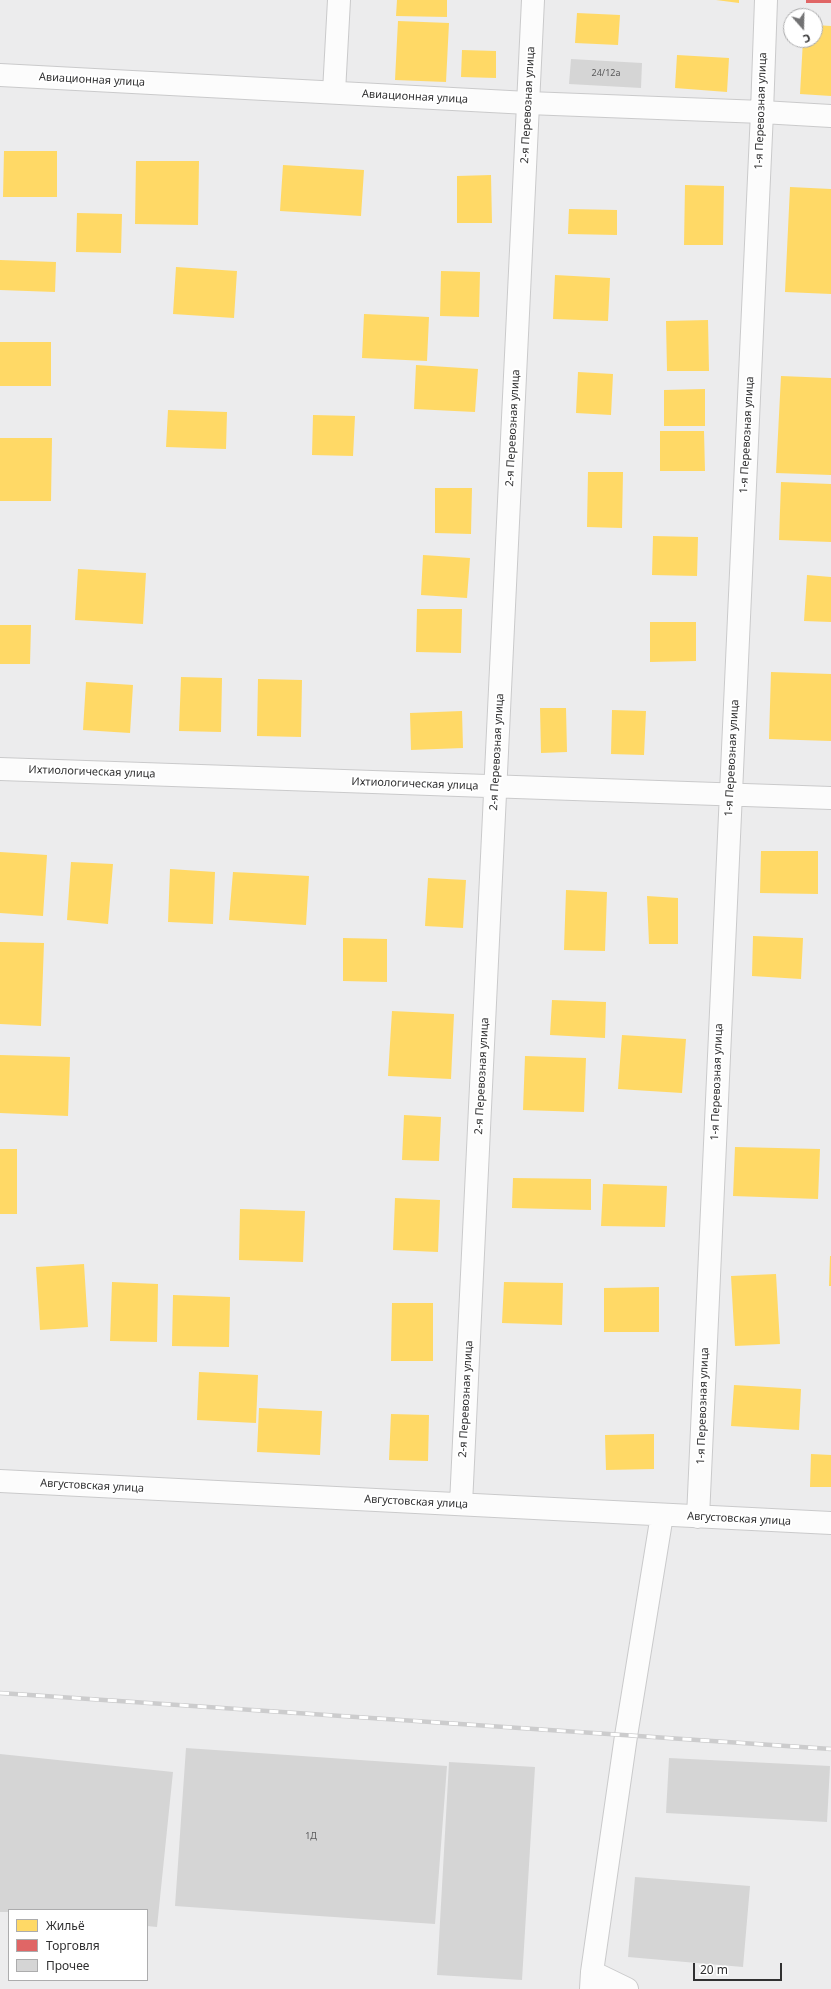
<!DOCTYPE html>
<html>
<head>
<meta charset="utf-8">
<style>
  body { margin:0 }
  #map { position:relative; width:831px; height:1989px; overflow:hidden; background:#ececed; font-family:"Noto Sans",sans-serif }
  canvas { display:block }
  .legend { position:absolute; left:8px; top:1909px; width:140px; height:72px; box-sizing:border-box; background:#fff; border:1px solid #acacad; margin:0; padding:5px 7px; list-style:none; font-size:12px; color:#303031 }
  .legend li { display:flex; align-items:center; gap:8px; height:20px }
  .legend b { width:20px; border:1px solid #acacad }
  .north { position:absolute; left:783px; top:8px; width:40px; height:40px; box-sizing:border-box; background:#fff; border:1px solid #acacad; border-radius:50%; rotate:160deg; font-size:11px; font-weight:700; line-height:16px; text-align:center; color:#303031 }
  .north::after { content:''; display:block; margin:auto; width:14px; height:18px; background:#727273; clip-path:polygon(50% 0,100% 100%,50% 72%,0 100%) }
  .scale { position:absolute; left:693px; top:1963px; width:89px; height:18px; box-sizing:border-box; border:2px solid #303031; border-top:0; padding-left:5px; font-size:12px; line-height:14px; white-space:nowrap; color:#303031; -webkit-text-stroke:3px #fff; paint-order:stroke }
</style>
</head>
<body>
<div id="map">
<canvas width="831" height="1989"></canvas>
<ul class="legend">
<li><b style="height:11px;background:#ffd966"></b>Жильё</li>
<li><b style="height:11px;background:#e06666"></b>Торговля</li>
<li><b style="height:11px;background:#d5d5d5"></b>Прочее</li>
</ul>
<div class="north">С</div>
<div class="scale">20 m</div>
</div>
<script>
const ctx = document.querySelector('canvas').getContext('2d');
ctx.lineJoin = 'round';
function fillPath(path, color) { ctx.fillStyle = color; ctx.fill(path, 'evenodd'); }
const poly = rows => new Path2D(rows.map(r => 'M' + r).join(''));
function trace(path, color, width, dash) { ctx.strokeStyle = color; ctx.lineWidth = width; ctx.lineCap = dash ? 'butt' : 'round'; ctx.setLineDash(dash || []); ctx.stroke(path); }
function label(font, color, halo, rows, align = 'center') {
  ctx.font = font + ' "Noto Sans",sans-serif'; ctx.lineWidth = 4; ctx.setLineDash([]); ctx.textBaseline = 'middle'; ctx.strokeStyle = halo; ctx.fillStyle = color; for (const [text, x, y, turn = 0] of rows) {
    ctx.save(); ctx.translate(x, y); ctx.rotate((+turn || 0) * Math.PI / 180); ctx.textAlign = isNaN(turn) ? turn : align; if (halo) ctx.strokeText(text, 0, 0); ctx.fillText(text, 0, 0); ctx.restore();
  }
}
const homes = poly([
  [397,0,447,0,447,17,396,16],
  [716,0,739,0,739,3],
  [577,13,620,15,618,45,575,43],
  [398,21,449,23,446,82,395,80],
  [815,25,831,26,831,96,800,94,803,40,815,40],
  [462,50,496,51,496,78,461,77],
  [677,55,729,58,727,92,675,88],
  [4,151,57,151,57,197,3,197],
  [136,161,199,161,198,225,135,224],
  [283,165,364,170,361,216,280,211],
  [491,175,492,223,457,223,457,176],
  [685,185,724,186,723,245,684,245],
  [790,187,831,189,831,294,785,292],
  [569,209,617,210,617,235,568,234],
  [77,213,122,214,121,253,76,252],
  [0,260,56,262,55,292,0,290],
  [176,267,237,271,234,318,173,314],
  [441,271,480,272,479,317,440,316],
  [555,275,610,278,608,321,553,319],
  [364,314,429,317,427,361,362,358],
  [708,320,709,371,667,371,666,321],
  [0,342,51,342,51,386,0,386],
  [416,365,478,369,475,412,414,409],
  [578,372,613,374,611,415,576,413],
  [781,376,831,378,831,475,776,473],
  [705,389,705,426,664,426,664,390],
  [168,410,227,412,226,449,166,447],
  [313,415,355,416,353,456,312,455],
  [660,431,704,431,705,471,660,471],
  [0,438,52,438,51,501,0,501],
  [588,472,623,472,622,528,587,527],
  [781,482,831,484,831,542,779,540],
  [435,488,472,488,471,534,435,533],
  [653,536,698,537,697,576,652,575],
  [423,555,470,558,467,598,421,595],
  [78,569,146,573,143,624,75,620],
  [807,575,831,577,831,622,804,621],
  [417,609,462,609,461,653,416,652],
  [650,622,696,622,696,661,650,662],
  [0,625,31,625,30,664,0,664],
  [771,672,831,674,831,741,769,739],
  [181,677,222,678,221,732,179,731],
  [258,679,302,680,301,737,257,736],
  [86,682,133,685,130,733,83,730],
  [540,708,566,708,567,752,541,753],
  [612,710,646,711,644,755,611,754],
  [462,711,463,748,411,750,410,713],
  [761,851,818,851,818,894,760,893],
  [0,852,47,855,43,916,0,913],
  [71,862,113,864,108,924,67,920],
  [170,869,215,872,213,924,168,922],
  [233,872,309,876,306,925,229,920],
  [428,878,466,880,463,928,425,926],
  [566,890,607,892,605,951,564,950],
  [647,896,678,898,678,944,649,944],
  [753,936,803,938,801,979,752,976],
  [343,938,387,939,387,982,343,981],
  [0,942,44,943,41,1026,0,1024],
  [552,1000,606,1002,605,1038,550,1035],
  [392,1011,454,1014,451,1079,388,1076],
  [622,1035,686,1039,682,1093,618,1089],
  [0,1055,70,1057,68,1116,0,1113],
  [525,1056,586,1058,584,1112,523,1110],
  [404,1115,441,1117,439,1161,402,1160],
  [735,1147,820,1149,818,1199,733,1196],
  [0,1149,17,1149,17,1214,0,1214],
  [513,1178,591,1179,591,1210,512,1208],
  [603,1184,667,1186,665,1227,601,1226],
  [395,1198,440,1200,438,1252,393,1250],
  [240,1209,305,1211,303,1262,239,1260],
  [830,1256,831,1256,831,1286,829,1286],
  [84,1264,88,1327,40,1330,36,1267],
  [776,1274,780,1344,735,1346,731,1276],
  [112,1282,158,1284,157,1342,110,1341],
  [504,1282,563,1283,562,1325,502,1323],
  [659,1287,659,1332,604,1332,604,1288],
  [173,1295,230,1297,229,1347,172,1346],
  [392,1303,433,1303,433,1361,391,1361],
  [199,1372,258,1375,256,1423,197,1420],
  [734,1385,801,1389,799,1430,731,1426],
  [259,1408,322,1411,320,1455,257,1452],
  [391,1414,429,1415,428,1461,389,1460],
  [654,1434,654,1469,606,1470,605,1435],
  [811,1454,831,1455,831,1487,810,1487]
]);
const shops = poly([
  [806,0,831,0,831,3,806,3]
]);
const building = poly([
  [571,59,642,63,641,88,569,84],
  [186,1748,447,1766,435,1924,175,1906],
  [0,1754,173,1772,157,1927,147,1926,147,1910,9,1910,9,1912,0,1912],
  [669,1758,830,1766,827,1822,666,1813],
  [449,1762,535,1767,522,1980,437,1975],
  [635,1877,750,1886,743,1967,628,1957]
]);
const minor = poly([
  [334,92,339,0],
  [0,769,831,798],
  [0,1481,831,1523],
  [461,1504,533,0],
  [698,1517,762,112,831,116],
  [592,1972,627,1989],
  [591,1989,592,1972,626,1736,662,1515]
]);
const major = poly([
  [0,75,528,103,762,112,766,0]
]);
const rail = poly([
  [0,1693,831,1749]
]);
const numberNames = [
  ["24/12а",606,73],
  ["1Д",311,1836]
];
const streetNames = [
  ["Авиационная улица",92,80,3],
  ["Авиационная улица",415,97,3],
  ["2-я Перевозная улица",528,105,-87],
  ["1-я Перевозная улица",761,111,-88],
  ["2-я Перевозная улица",513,428,-87],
  ["1-я Перевозная улица",747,435,-87],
  ["2-я Перевозная улица",497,752,-87],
  ["1-я Перевозная улица",732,758,-87],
  ["Ихтиологическая улица",92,772,2],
  ["Ихтиологическая улица",415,784,2],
  ["2-я Перевозная улица",482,1076,-87],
  ["1-я Перевозная улица",717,1082,-88],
  ["2-я Перевозная улица",466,1399,-87],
  ["1-я Перевозная улица",703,1406,-88],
  ["Августовская улица",92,1486,3],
  ["Августовская улица",416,1502,3],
  ["Августовская улица",739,1519,3]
];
fillPath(homes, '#ffd966');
fillPath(shops, '#e06666');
fillPath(building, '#d5d5d5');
trace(minor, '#cacacb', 24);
trace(major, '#cacacb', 24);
trace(minor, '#fcfcfc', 22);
trace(major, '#fcfcfc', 22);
trace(rail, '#cccccd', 4.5);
trace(rail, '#fff', 3, [9]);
label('9px', '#5a5a5b', null, numberNames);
label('11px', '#303031', '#fff', streetNames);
</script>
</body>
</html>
